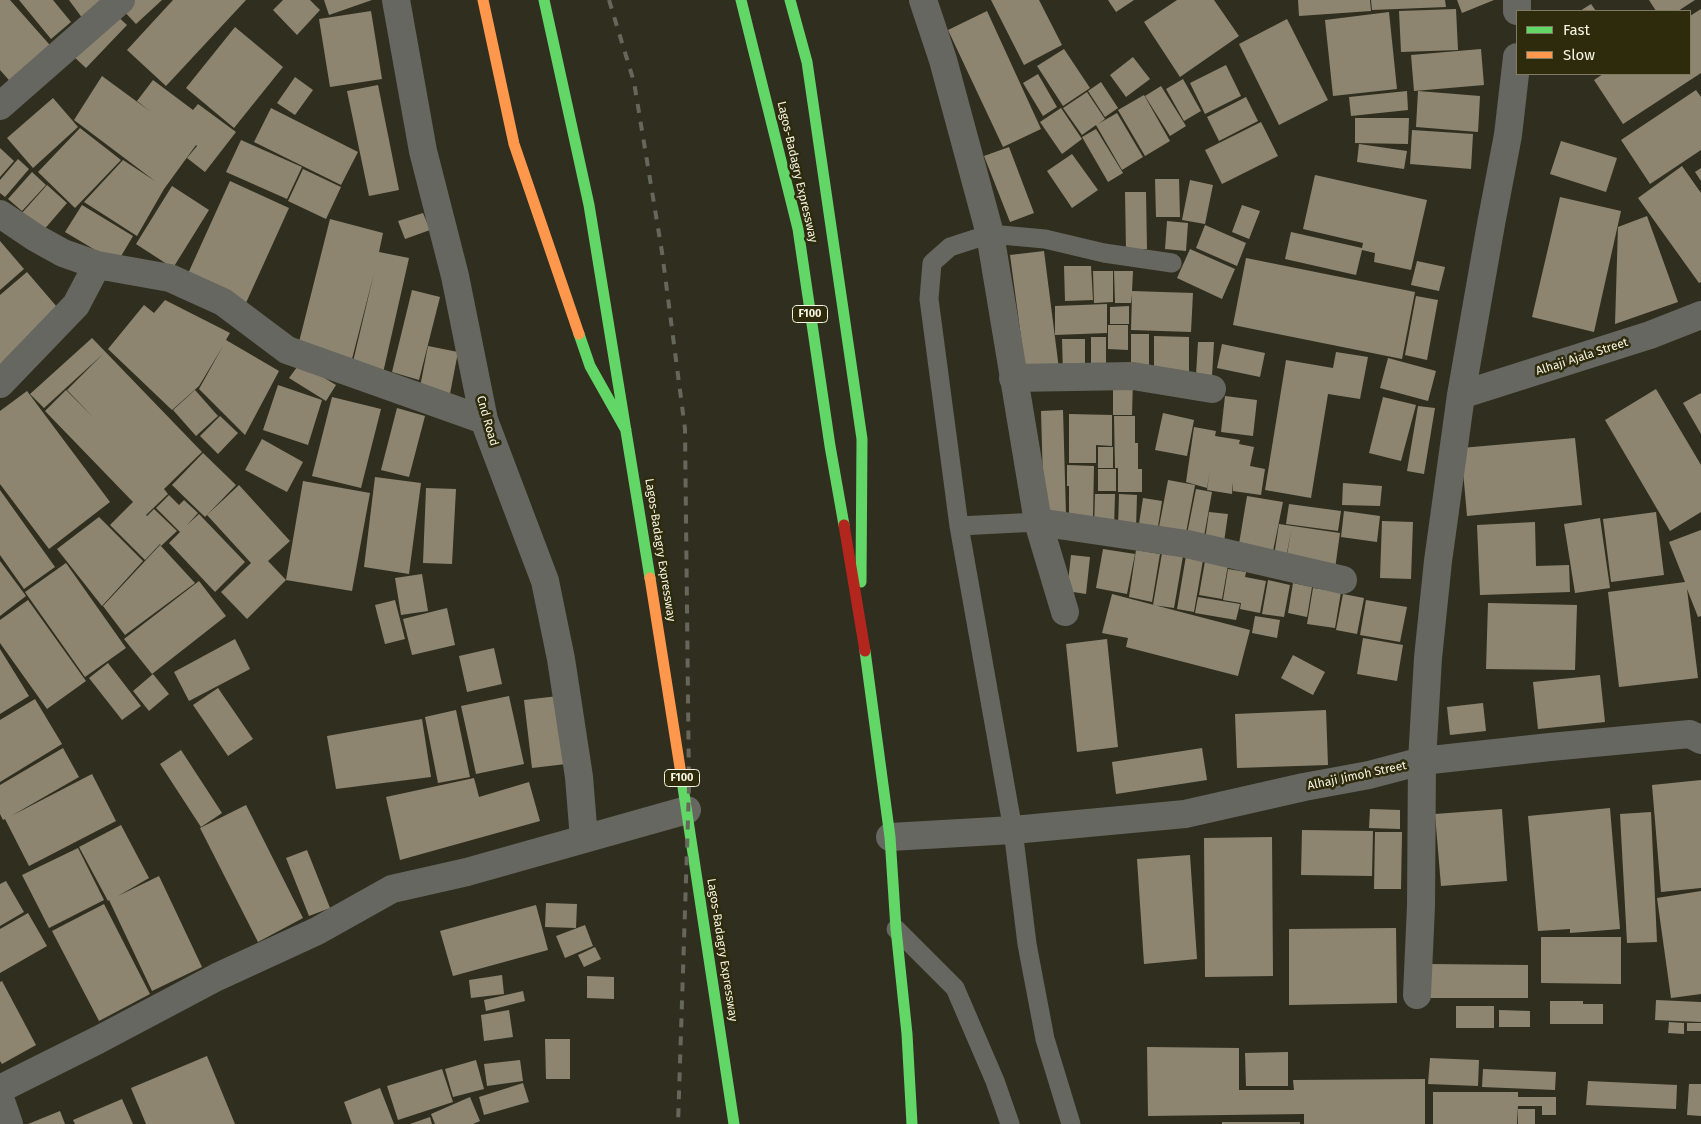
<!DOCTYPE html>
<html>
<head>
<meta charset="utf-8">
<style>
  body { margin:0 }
  #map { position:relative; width:1701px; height:1124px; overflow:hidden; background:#302f1f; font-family:"Fira Sans",sans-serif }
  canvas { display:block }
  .legend { position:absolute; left:1516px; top:10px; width:175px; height:65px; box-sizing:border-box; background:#2e2b0d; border:1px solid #7e7c63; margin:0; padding:6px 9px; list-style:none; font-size:15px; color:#f6f5e3 }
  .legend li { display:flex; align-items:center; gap:10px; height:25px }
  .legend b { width:25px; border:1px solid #7e7c63 }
</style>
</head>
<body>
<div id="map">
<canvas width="1701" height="1124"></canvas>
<ul class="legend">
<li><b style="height:6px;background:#63d668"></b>Fast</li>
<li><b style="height:6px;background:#ff974d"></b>Slow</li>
</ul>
</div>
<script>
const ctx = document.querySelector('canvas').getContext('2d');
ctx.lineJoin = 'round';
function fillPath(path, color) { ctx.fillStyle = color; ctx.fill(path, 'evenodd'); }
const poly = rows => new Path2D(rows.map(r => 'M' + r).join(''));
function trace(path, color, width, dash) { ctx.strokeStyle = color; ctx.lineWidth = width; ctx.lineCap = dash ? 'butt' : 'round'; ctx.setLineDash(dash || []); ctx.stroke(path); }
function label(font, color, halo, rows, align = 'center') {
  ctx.font = font + ' "Fira Sans",sans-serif'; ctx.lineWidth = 5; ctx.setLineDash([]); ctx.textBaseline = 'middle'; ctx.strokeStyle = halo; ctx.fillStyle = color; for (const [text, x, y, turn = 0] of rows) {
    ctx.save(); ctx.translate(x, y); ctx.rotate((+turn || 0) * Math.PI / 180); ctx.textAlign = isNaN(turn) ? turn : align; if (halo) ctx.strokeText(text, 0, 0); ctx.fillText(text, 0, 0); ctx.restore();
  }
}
const building = poly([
  [0,0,10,0,56,52,16,88,0,70],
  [19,0,53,0,71,22,51,39],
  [69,0,108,0,83,19],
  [130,0,162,0,136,24,121,8],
  [173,0,246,0,166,86,127,50],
  [283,0,310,0,320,10,297,35,273,10],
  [324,0,372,0,329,15],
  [991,0,1039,0,1062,45,1024,65],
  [1108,0,1134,0,1116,12],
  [1177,0,1214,0,1239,36,1180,77,1144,22],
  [1298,0,1370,0,1371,11,1299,16],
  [1371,0,1445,0,1446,7,1372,10],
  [1457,0,1494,0,1462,13],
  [1649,0,1695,0,1678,11,1656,11],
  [1591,4,1596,11,1580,11],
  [1456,9,1458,50,1401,52,1399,11],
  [1701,9,1701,73,1623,124,1594,80,1603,74,1690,74,1690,16],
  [371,11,382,79,330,87,319,19],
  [987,11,1041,129,1003,147,948,30],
  [1389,12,1397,89,1333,96,1325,20],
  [114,13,127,25,86,68,72,55],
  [1287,19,1328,100,1279,125,1239,44],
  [235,27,283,67,234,128,186,88],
  [1064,49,1090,88,1063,106,1037,66],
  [1481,49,1484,85,1414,91,1411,55],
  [1133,57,1150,79,1126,97,1110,75],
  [1226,65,1241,96,1205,114,1190,83],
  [1038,74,1057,107,1043,116,1023,83],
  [102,76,151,112,137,101,153,80,193,110,198,104,236,132,205,172,187,158,197,146,196,145,164,189,137,236,84,202,123,160,155,181,74,120],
  [295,77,313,90,295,115,277,103],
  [1183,79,1201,111,1184,121,1166,89],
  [1101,82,1118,108,1105,117,1088,91],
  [378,85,399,190,369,196,347,91],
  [1161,86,1186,126,1170,136,1145,96],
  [1696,90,1701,97,1701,150,1650,184,1621,140],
  [1407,91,1408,110,1351,116,1349,97],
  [1418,91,1480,96,1478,132,1416,127],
  [1087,92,1105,119,1098,124,1117,113,1143,157,1122,170,1096,125,1082,135,1063,108],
  [1144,95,1170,141,1145,156,1118,110],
  [1246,97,1258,121,1219,141,1207,117],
  [53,98,78,127,33,168,7,138],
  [271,108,358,152,341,185,254,142],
  [1061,108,1082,139,1062,154,1040,122],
  [1355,118,1409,118,1408,144,1355,143],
  [1261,122,1278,156,1222,184,1205,150],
  [80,128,121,160,75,208,38,172],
  [1096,129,1123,173,1108,182,1082,137],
  [1412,130,1473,134,1471,169,1410,164],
  [241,140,302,167,287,199,226,172],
  [1561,141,1617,158,1606,192,1550,174],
  [1359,144,1407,151,1404,169,1357,162],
  [1009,147,1034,213,1010,222,984,156],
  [0,148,14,161,0,177],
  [1072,154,1098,190,1072,208,1047,171],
  [18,159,29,169,5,197,0,193,0,180],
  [1682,166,1701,193,1701,282,1699,283,1638,198],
  [1701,168,1701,181,1695,172],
  [303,169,341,187,326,219,288,201],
  [32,172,46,185,22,211,8,199],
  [1315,175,1427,200,1411,270,1374,262,1375,253,1362,250,1356,275,1285,259,1291,232,1362,248,1363,243,1303,229],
  [1155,179,1179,179,1180,217,1156,217],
  [1190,180,1213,185,1205,224,1182,220],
  [230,181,289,208,245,305,186,278],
  [47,185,67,203,42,232,22,213],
  [172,186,209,210,173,268,136,244],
  [1125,192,1146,192,1147,249,1126,250],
  [1560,197,1621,211,1594,332,1532,317],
  [82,205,133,236,117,263,65,232],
  [1242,205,1260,211,1249,239,1232,232],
  [423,213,430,230,405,239,398,221],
  [1647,216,1678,302,1615,324,1618,227],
  [330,219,383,233,379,252,409,258,383,373,352,366,374,273,351,363,297,350],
  [1167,221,1188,223,1186,251,1165,249],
  [1205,225,1246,243,1237,266,1196,248],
  [0,241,24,269,0,290],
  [1190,249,1235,269,1222,299,1177,278],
  [1044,251,1059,369,1026,374,1010,255],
  [1246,258,1415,292,1402,359,1233,325],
  [1417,261,1445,267,1439,291,1411,285],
  [1064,266,1091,266,1093,300,1065,301],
  [1093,271,1113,271,1113,302,1094,303],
  [1114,271,1133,271,1132,291,1193,293,1191,332,1131,330,1132,294,1131,303,1115,303],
  [27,272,63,314,0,367,0,295],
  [412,290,440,297,419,380,392,372],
  [1416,296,1438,300,1427,360,1405,355],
  [165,300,230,333,226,340,279,371,245,435,199,389,223,346,199,386,172,410,108,349,144,305,154,313],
  [1107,304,1107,333,1055,335,1055,306],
  [1129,306,1129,324,1110,324,1110,307],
  [1108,325,1128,325,1128,350,1108,349],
  [1131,334,1149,334,1149,369,1131,369],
  [1154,336,1189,337,1189,374,1154,374],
  [1091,337,1106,337,1106,374,1091,374],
  [92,338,202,452,164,489,168,494,146,515,147,516,154,509,177,531,161,546,160,544,145,560,110,525,133,502,45,411,66,390,94,418,67,390,103,354,44,408,30,394],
  [1062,339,1085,339,1085,374,1063,374],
  [1198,342,1214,342,1212,376,1196,375],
  [1222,344,1265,353,1260,377,1217,368],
  [428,346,458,352,449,399,419,392],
  [1336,352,1368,357,1360,399,1328,394,1311,498,1265,490,1286,360,1333,368],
  [1388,358,1436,371,1428,401,1380,388],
  [300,363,336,385,326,401,289,378],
  [1113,377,1133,378,1132,415,1113,415],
  [278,385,322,400,308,445,263,430],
  [1656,389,1701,465,1701,512,1670,531,1605,420],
  [195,390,218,416,196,436,173,410],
  [27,391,110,502,49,549,0,484,0,411],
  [1701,393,1701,434,1683,403],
  [1225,396,1257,400,1253,436,1221,432],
  [332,397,381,409,361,488,312,476],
  [1383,397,1416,405,1401,461,1369,453],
  [1418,406,1435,408,1424,474,1407,471],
  [397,408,425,416,409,477,381,470],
  [1063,410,1066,515,1044,516,1041,411],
  [1163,413,1194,420,1187,456,1155,450],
  [1069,414,1112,415,1112,446,1096,445,1096,463,1069,463],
  [220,416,238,433,218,454,200,436],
  [1114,416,1135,416,1135,443,1138,443,1138,469,1142,469,1142,492,1118,492,1118,468,1115,468],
  [1194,427,1216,431,1215,436,1240,440,1239,444,1254,447,1250,466,1265,469,1261,495,1233,491,1233,482,1232,494,1207,490,1210,470,1207,488,1186,482],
  [1575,438,1582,505,1467,516,1461,448],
  [262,439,303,462,287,492,245,470],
  [1098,447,1113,447,1113,468,1098,468],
  [203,453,236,485,205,517,172,485],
  [1067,465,1094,466,1093,518,1069,518,1069,486,1067,486],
  [1098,469,1116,469,1116,491,1098,491],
  [375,477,421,483,409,574,364,567],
  [1168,480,1195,485,1185,538,1158,532],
  [303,481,370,493,352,591,286,580],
  [1343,483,1382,486,1380,506,1342,505],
  [239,485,290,541,268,561,286,580,247,619,221,592,251,563,207,515],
  [426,488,456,489,452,564,423,563],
  [1196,489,1212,492,1203,542,1186,539],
  [0,490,55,567,24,589,0,555],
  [1095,494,1115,494,1114,530,1094,530],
  [1119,494,1137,495,1136,528,1118,528],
  [169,495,179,505,184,500,198,513,187,525,199,514,245,562,215,592,169,543,180,532,156,508],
  [1247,496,1283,502,1272,556,1238,550],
  [1143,498,1162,501,1157,533,1138,530],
  [1289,504,1341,511,1338,531,1286,524],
  [1344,511,1380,516,1377,542,1341,537],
  [1209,512,1228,514,1224,542,1205,540],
  [1656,512,1664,575,1611,582,1603,519],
  [99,517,143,561,102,606,57,549],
  [1600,518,1610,588,1575,593,1564,524],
  [1382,521,1413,522,1411,579,1380,578],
  [1535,522,1536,566,1569,565,1570,592,1480,595,1477,525],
  [1279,524,1340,533,1335,569,1286,561,1291,531,1286,558,1274,556],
  [1701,530,1701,616,1698,617,1687,589,1698,678,1619,687,1608,592,1685,582,1669,542],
  [160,545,195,583,125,635,103,606],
  [1103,549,1135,554,1127,594,1096,588],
  [1136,550,1160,554,1152,602,1129,597],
  [1162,553,1183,556,1174,608,1153,605],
  [1071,555,1090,557,1086,594,1067,591],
  [1186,556,1203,560,1194,612,1177,609],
  [0,561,26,596,0,616],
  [1205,561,1228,565,1222,599,1199,595],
  [66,563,126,648,85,677,25,592],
  [1228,569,1246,572,1245,577,1266,581,1260,613,1240,609,1241,603,1223,600],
  [422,574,428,611,401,615,395,578],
  [1268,580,1290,585,1284,617,1262,614],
  [199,581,226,616,152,674,124,639],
  [1293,583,1312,587,1307,617,1288,613],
  [1313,588,1341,592,1335,628,1307,624],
  [1112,594,1250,630,1238,676,1126,647,1128,638,1102,633],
  [1343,594,1364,598,1357,634,1336,630],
  [1198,597,1240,604,1236,620,1195,613],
  [28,600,86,681,47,709,0,643,0,620],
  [395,600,405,639,385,644,375,605],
  [1366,600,1407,607,1400,642,1360,635],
  [1488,603,1577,605,1575,670,1486,669],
  [447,608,455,645,412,655,403,619],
  [1255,616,1280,620,1277,638,1252,633],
  [1363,638,1403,645,1397,681,1357,674],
  [235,639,250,669,189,701,174,672],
  [1107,639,1118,747,1077,752,1066,644],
  [494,648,502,684,467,692,459,656],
  [0,649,29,696,0,714],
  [1293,655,1325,672,1313,695,1281,678],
  [108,663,141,706,122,720,89,678],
  [153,674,169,694,149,711,133,691],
  [1600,675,1605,722,1538,729,1533,682],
  [218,688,253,739,228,756,193,705],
  [509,696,524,764,476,774,461,706],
  [558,696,566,764,532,768,524,700],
  [35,699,62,744,0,782,0,720],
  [1483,703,1486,731,1450,735,1447,707],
  [456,710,470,777,438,783,425,717],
  [1326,710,1328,765,1237,768,1235,714],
  [422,719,431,777,336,789,327,736],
  [63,748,79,777,11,816,92,774,116,821,29,866,5,819,3,820,0,814,0,785],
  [1202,748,1207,780,1116,794,1112,762],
  [181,750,222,813,201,827,160,764],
  [474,778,479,797,529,782,540,821,400,860,386,797],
  [1701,780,1701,888,1661,892,1652,785],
  [246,805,303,918,258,942,200,828],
  [1610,808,1620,929,1570,933,1570,929,1538,931,1528,816],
  [1370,809,1400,810,1400,829,1369,828],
  [1502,809,1507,881,1441,886,1435,814],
  [1651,812,1657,942,1627,943,1620,814],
  [121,825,149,878,118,896,159,876,202,967,152,991,109,900,108,901,79,847],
  [1302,830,1373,831,1372,876,1301,875],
  [1375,832,1402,832,1401,889,1374,889],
  [1272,837,1273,976,1205,977,1204,838],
  [78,848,104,900,49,928,22,875],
  [307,850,330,908,309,916,286,858],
  [1190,855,1197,959,1144,964,1137,859],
  [6,881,24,912,0,926,0,884],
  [1701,891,1701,994,1671,998,1657,898],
  [546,903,577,904,576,928,545,927],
  [104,904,150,994,99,1021,52,931],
  [536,905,548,950,453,976,440,931],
  [28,913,47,946,0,973,0,929],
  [585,925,593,946,565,958,556,936],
  [1396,928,1397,1003,1289,1005,1289,929],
  [1541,937,1621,937,1621,984,1541,983],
  [595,947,601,959,584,967,578,955],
  [1430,964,1528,965,1528,998,1430,998],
  [502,975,504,994,471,998,469,980],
  [587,976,614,977,614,999,587,998],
  [2,981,36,1045,2,1064,0,1061,0,982],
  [523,991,525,1001,486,1011,484,1000],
  [1656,1000,1701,1002,1701,1022,1655,1020],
  [1550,1001,1583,1001,1583,1004,1603,1004,1603,1024,1550,1024],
  [1456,1006,1494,1006,1494,1028,1456,1028],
  [509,1010,513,1037,484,1041,481,1015],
  [1499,1010,1530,1011,1530,1027,1499,1027],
  [1669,1022,1684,1023,1684,1034,1668,1033],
  [1687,1023,1701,1023,1701,1031,1687,1031],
  [545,1039,570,1039,570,1079,546,1079],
  [1147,1047,1239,1048,1239,1090,1294,1090,1293,1080,1425,1079,1425,1124,1304,1124,1304,1114,1148,1116],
  [1288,1052,1288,1086,1246,1086,1245,1053],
  [207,1056,235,1124,146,1124,131,1088],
  [1430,1058,1479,1060,1478,1086,1428,1084],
  [476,1060,484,1089,453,1097,445,1069],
  [520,1060,523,1081,487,1086,484,1064],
  [442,1069,453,1102,398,1120,387,1086],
  [1483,1069,1556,1072,1555,1090,1482,1087],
  [1588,1081,1677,1085,1676,1109,1586,1105],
  [523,1083,529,1102,484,1115,479,1097],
  [1689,1084,1701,1084,1701,1116,1687,1115],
  [380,1088,394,1124,352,1124,344,1102],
  [1433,1092,1518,1092,1518,1097,1556,1097,1556,1115,1542,1115,1542,1106,1518,1106,1517,1124,1433,1124],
  [470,1097,480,1121,473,1124,435,1124,431,1114],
  [122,1099,133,1124,75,1124,73,1120],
  [1518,1109,1535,1109,1535,1124,1518,1124],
  [60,1111,65,1124,28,1124],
  [430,1117,432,1124,410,1124],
  [1222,1122,1300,1122,1300,1124,1222,1124]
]);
const lane = poly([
  [959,526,1038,522],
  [896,929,955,988,995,1081,1010,1124],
  [1071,1124,1045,1039,1027,944,1013,830,959,526,929,299,932,263,950,247,990,234,1045,239,1104,253,1172,263]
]);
const street = poly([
  [396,0,423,151,455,276,484,420,545,581,561,659,579,777,584,839],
  [923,0,943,60,990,234,1038,522,1065,612],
  [1517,0,1517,11],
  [0,106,121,0],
  [0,214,36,238,63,253,97,265,170,278,223,302,287,350,484,420],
  [1013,378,1133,376,1212,389],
  [0,384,76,305,97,265],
  [1461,395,1650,335,1701,315],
  [1038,522,1187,544,1343,580],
  [890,837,1013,830,1185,814,1304,787,1369,775,1422,761,1550,747,1690,734,1701,740],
  [1417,995,1421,906,1422,761,1428,658,1438,561,1461,395,1491,224,1508,135,1517,57],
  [0,1089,98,1040,217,977,317,931,392,889,467,872,687,810],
  [0,1098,9,1124]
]);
const fast = poly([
  [544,0,589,205,650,578],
  [741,0,798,229,830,446,844,525],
  [790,0,807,62,862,439,861,582],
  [579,334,590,366,626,430],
  [865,651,890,837,896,929,907,1034,912,1124],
  [681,774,734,1124]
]);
const slow = poly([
  [483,0,514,144,579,334],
  [650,578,681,774]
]);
const jam = poly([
  [844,525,865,651]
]);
const rail = poly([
  [609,0,634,82,662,252,685,429,689,788,678,1124]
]);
const shields = [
  [810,314,35],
  [682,778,35]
];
const shieldNames = [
  ["F100",810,314],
  ["F100",682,778]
];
const streetNames = [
  ["Lagos-Badagry Expressway",797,172,77],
  ["Alhaji Ajala Street",1582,357,-18],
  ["Cnd Road",487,421,74],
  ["Lagos-Badagry Expressway",660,550,81],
  ["Alhaji Jimoh Street",1357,776,-12],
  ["Lagos-Badagry Expressway",722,950,81]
];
fillPath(building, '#8e8571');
trace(lane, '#666760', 19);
trace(street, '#666760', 28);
trace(fast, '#63d668', 11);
trace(slow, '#ff974d', 11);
trace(jam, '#b3261e', 11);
trace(rail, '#66665b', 4, [9, 9]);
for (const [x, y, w] of shields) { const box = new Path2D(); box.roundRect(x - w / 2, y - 8.5, w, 17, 4); ctx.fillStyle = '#2e2b0d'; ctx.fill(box); trace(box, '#f6f5e3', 1); }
label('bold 11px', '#f6f5e3', null, shieldNames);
label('12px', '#f6f5e3', '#2e2b0d', streetNames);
</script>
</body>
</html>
